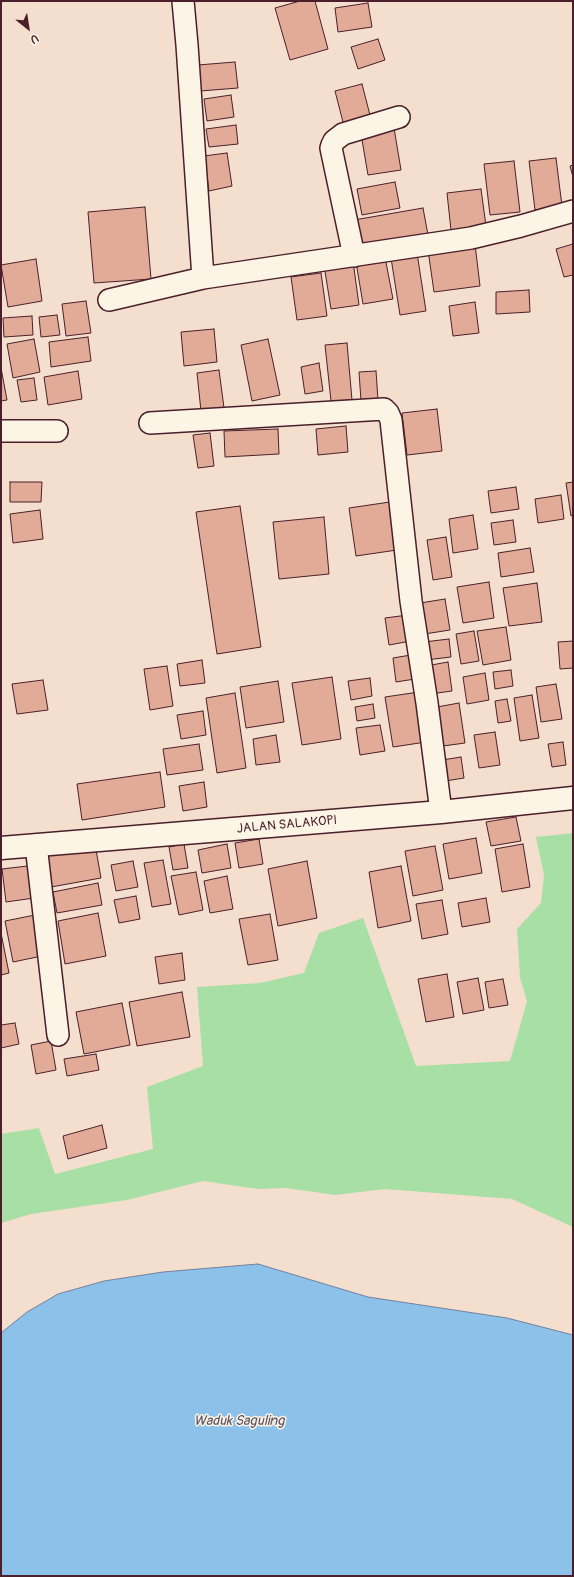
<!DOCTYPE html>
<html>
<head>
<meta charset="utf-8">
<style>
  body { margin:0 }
  #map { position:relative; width:574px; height:1577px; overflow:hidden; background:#f4dfce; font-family:Pangolin,sans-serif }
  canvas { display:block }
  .frame { position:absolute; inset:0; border:2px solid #4a1f2b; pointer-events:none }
  .north { position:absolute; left:8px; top:8px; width:40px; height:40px; -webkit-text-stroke:3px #fcf5e5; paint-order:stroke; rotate:150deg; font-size:11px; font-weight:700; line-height:16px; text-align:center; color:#4a1f2b }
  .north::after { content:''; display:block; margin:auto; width:14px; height:18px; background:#4a1f2b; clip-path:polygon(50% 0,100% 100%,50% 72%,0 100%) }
</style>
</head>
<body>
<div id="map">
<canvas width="574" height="1577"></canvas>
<div class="frame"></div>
<div class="north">U</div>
</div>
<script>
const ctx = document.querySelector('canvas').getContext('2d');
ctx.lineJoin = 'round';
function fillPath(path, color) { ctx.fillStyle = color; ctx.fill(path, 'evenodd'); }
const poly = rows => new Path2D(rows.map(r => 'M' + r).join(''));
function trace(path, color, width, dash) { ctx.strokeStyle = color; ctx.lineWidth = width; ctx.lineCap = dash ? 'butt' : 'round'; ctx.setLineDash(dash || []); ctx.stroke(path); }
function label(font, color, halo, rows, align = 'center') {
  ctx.font = font + ' Pangolin,sans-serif'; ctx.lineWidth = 3; ctx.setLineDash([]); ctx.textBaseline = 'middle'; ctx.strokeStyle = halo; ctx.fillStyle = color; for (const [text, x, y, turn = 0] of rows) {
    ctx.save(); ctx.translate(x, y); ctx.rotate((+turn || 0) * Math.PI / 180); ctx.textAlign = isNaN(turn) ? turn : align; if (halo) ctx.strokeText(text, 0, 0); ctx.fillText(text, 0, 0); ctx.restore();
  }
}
const green = poly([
  [573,833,573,1227,512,1199,385,1189,335,1195,286,1188,258,1189,203,1181,127,1200,31,1214,1,1223,1,1134,39,1128,55,1174,153,1149,147,1087,203,1066,197,987,260,983,304,973,319,933,363,918,416,1066,510,1061,527,1001,520,978,517,929,541,903,544,875,536,837]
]);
const water = poly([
  [258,1264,368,1297,507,1318,573,1335,573,1576,1,1576,1,1333,27,1312,58,1294,104,1281,163,1272,258,1264]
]);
const building = poly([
  [300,1,315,1,328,49,290,60,275,8,300,1],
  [368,3,372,27,338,32,335,8,368,3],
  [378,39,385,60,358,69,351,47,378,39],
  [235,62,238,88,200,91,198,65,235,62],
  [362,84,371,119,344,126,335,91,362,84],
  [231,95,234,117,207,121,204,99,231,95],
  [236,125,238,144,209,147,206,129,236,125],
  [394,128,401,170,368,175,361,134,394,128],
  [227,153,232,186,209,191,204,156,227,153],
  [556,158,562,206,535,210,529,161,556,158],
  [514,161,520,212,490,215,484,164,514,161],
  [573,165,573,177,570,166,573,165],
  [395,182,400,208,362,215,357,189,395,182],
  [481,189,486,226,451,230,447,193,481,189],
  [145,207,151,279,94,283,88,212,145,207],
  [423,208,428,235,359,248,354,220,423,208],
  [475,244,480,286,434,292,428,250,475,244],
  [573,244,573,275,564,277,556,249,573,244],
  [417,253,426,311,400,315,391,258,417,253],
  [385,257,393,299,363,304,356,262,385,257],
  [36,259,42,301,8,307,1,265,36,259],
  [353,261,359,305,331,309,324,265,353,261],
  [321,273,327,316,297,320,291,277,321,273],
  [529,290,530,312,496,314,496,292,529,290],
  [86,301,91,333,66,336,62,304,86,301],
  [475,302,479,333,453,336,449,306,475,302],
  [57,315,60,335,41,337,39,317,57,315],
  [32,316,33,335,4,337,3,318,32,316],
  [214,329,217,362,184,366,181,332,214,329],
  [88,337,91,361,51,367,49,342,88,337],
  [34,339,40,372,13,378,7,344,34,339],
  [268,339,280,395,252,401,241,345,268,339],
  [347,343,352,400,331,401,325,345,347,343],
  [319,363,323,391,305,394,301,367,319,363],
  [1,368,7,400,1,401,1,368],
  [219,370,224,408,201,411,197,373,219,370],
  [78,371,82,399,48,405,44,377,78,371],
  [376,371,378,400,361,401,359,372,376,371],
  [34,378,37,400,21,402,17,380,34,378],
  [437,409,442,451,407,455,402,413,437,409],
  [346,426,348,452,318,455,316,429,346,426],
  [278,429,279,454,225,457,224,431,278,429],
  [210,433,214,466,198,468,193,435,210,433],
  [10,482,42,482,41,502,10,502,10,482],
  [573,482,573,515,571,516,566,483,573,482],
  [516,487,519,509,491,513,488,491,516,487],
  [561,495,564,519,538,523,535,499,561,495],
  [390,502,397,550,356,556,349,508,390,502],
  [240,506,261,647,217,654,196,512,240,506],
  [40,510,43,539,13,543,10,514,40,510],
  [473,515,478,549,453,553,449,519,473,515],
  [324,517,329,574,279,579,273,522,324,517],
  [513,520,516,542,494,545,491,523,513,520],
  [446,537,452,577,433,580,427,540,446,537],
  [530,548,534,572,501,577,498,553,530,548],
  [489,582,494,618,463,623,457,587,489,582],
  [537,583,542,622,509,626,503,588,537,583],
  [445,599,450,630,418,635,414,604,445,599],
  [408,615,411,641,389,645,385,618,408,615],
  [506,627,511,660,483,665,477,631,506,627],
  [474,631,479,661,461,664,456,634,474,631],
  [449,639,451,657,426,660,424,642,449,639],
  [573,641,573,668,560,669,558,642,573,641],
  [417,654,421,678,396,682,393,658,417,654],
  [202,660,205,683,180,686,177,664,202,660],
  [448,662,452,691,430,694,426,666,448,662],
  [167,666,173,706,150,710,144,669,167,666],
  [511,670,513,686,495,689,493,672,511,670],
  [485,673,489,700,467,704,463,677,485,673],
  [332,677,341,739,302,745,292,683,332,677],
  [370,678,372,696,351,700,348,681,370,678],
  [43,680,48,710,17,714,12,684,43,680],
  [278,681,284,722,246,728,240,687,278,681],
  [556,684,562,719,541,722,536,687,556,684],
  [419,692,426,742,393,747,385,697,419,692],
  [235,693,246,768,217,773,206,698,235,693],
  [532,695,539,738,520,741,514,698,532,695],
  [507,699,511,721,498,723,495,701,507,699],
  [459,703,465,743,443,746,437,707,459,703],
  [373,704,375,718,357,721,355,707,373,704],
  [203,711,206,735,181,739,177,715,203,711],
  [380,725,385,751,360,755,356,728,380,725],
  [495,732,500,765,479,768,474,735,495,732],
  [276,735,280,762,256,765,253,739,276,735],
  [563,742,566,765,552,767,548,744,563,742],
  [199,744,203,770,167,775,163,749,199,744],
  [461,757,464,778,439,782,436,761,461,757],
  [160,772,165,807,82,820,77,784,160,772],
  [204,782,207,807,183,811,179,786,204,782],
  [516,817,521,841,491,846,486,822,516,817],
  [476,838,482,873,449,879,443,844,476,838],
  [259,839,263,864,239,868,235,843,259,839],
  [95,844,101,878,51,887,45,854,95,844],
  [184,844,188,868,173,870,169,847,184,844],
  [227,844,231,868,202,873,198,850,227,844],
  [523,844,530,887,502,892,495,849,523,844],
  [435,846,443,890,413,896,405,851,435,846],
  [163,860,171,904,152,907,144,863,163,860],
  [133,861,138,887,116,891,111,865,133,861],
  [307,861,317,918,278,926,268,869,307,861],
  [36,865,41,897,6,902,2,869,36,865],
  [401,866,411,921,378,928,369,872,401,866],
  [196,872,203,910,179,915,171,876,196,872],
  [227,876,233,909,210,913,204,881,227,876],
  [98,883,102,905,57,913,53,892,98,883],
  [136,896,140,919,119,923,114,900,136,896],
  [486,898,490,922,462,927,458,903,486,898],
  [442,900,448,934,422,939,416,904,442,900],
  [98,913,106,956,65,964,58,921,98,913],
  [270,914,278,960,248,965,239,919,270,914],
  [35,915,42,956,13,962,5,921,35,915],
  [1,933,9,973,1,975,1,933],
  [182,953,185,980,159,984,155,957,182,953],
  [447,974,454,1017,426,1022,418,979,447,974],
  [478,978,484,1010,463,1014,457,982,478,978],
  [503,979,508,1005,489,1008,485,982,503,979],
  [182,992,190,1037,137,1046,129,1002,182,992],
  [122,1003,130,1045,84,1054,76,1012,122,1003],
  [15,1023,19,1044,1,1048,1,1025,15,1023],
  [51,1041,56,1070,36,1074,31,1045,51,1041],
  [96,1054,99,1070,67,1076,64,1059,96,1054],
  [102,1125,107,1148,68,1159,63,1136,102,1125]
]);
const street = poly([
  [183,1,187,45,203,278],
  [354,256,331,148,332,145,334,141,343,134,399,117],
  [109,300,203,278,471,238,521,226,573,211],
  [150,423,384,409,388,413,391,420,411,601,427,703,441,812],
  [1,431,57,431],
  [36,845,58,1035]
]);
const secondary = poly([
  [1,848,441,812,573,798]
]);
const streetNames = [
  ["JALAN SALAKOPI",287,825,-5]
];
const waterNames = [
  ["Waduk Saguling",239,1421]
];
fillPath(green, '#a7dfa4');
fillPath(water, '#8cc1e9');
trace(water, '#72809d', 1);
fillPath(building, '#e1ab97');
trace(building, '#4a1f2b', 1);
trace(street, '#4a1f2b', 24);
trace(secondary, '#4a1f2b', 25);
trace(street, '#fcf5e5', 21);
trace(secondary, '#fcf5e5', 22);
label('13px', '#4a1f2b', '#fcf5e5', streetNames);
label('italic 14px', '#5e5064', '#fcf5e5', waterNames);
</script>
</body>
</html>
